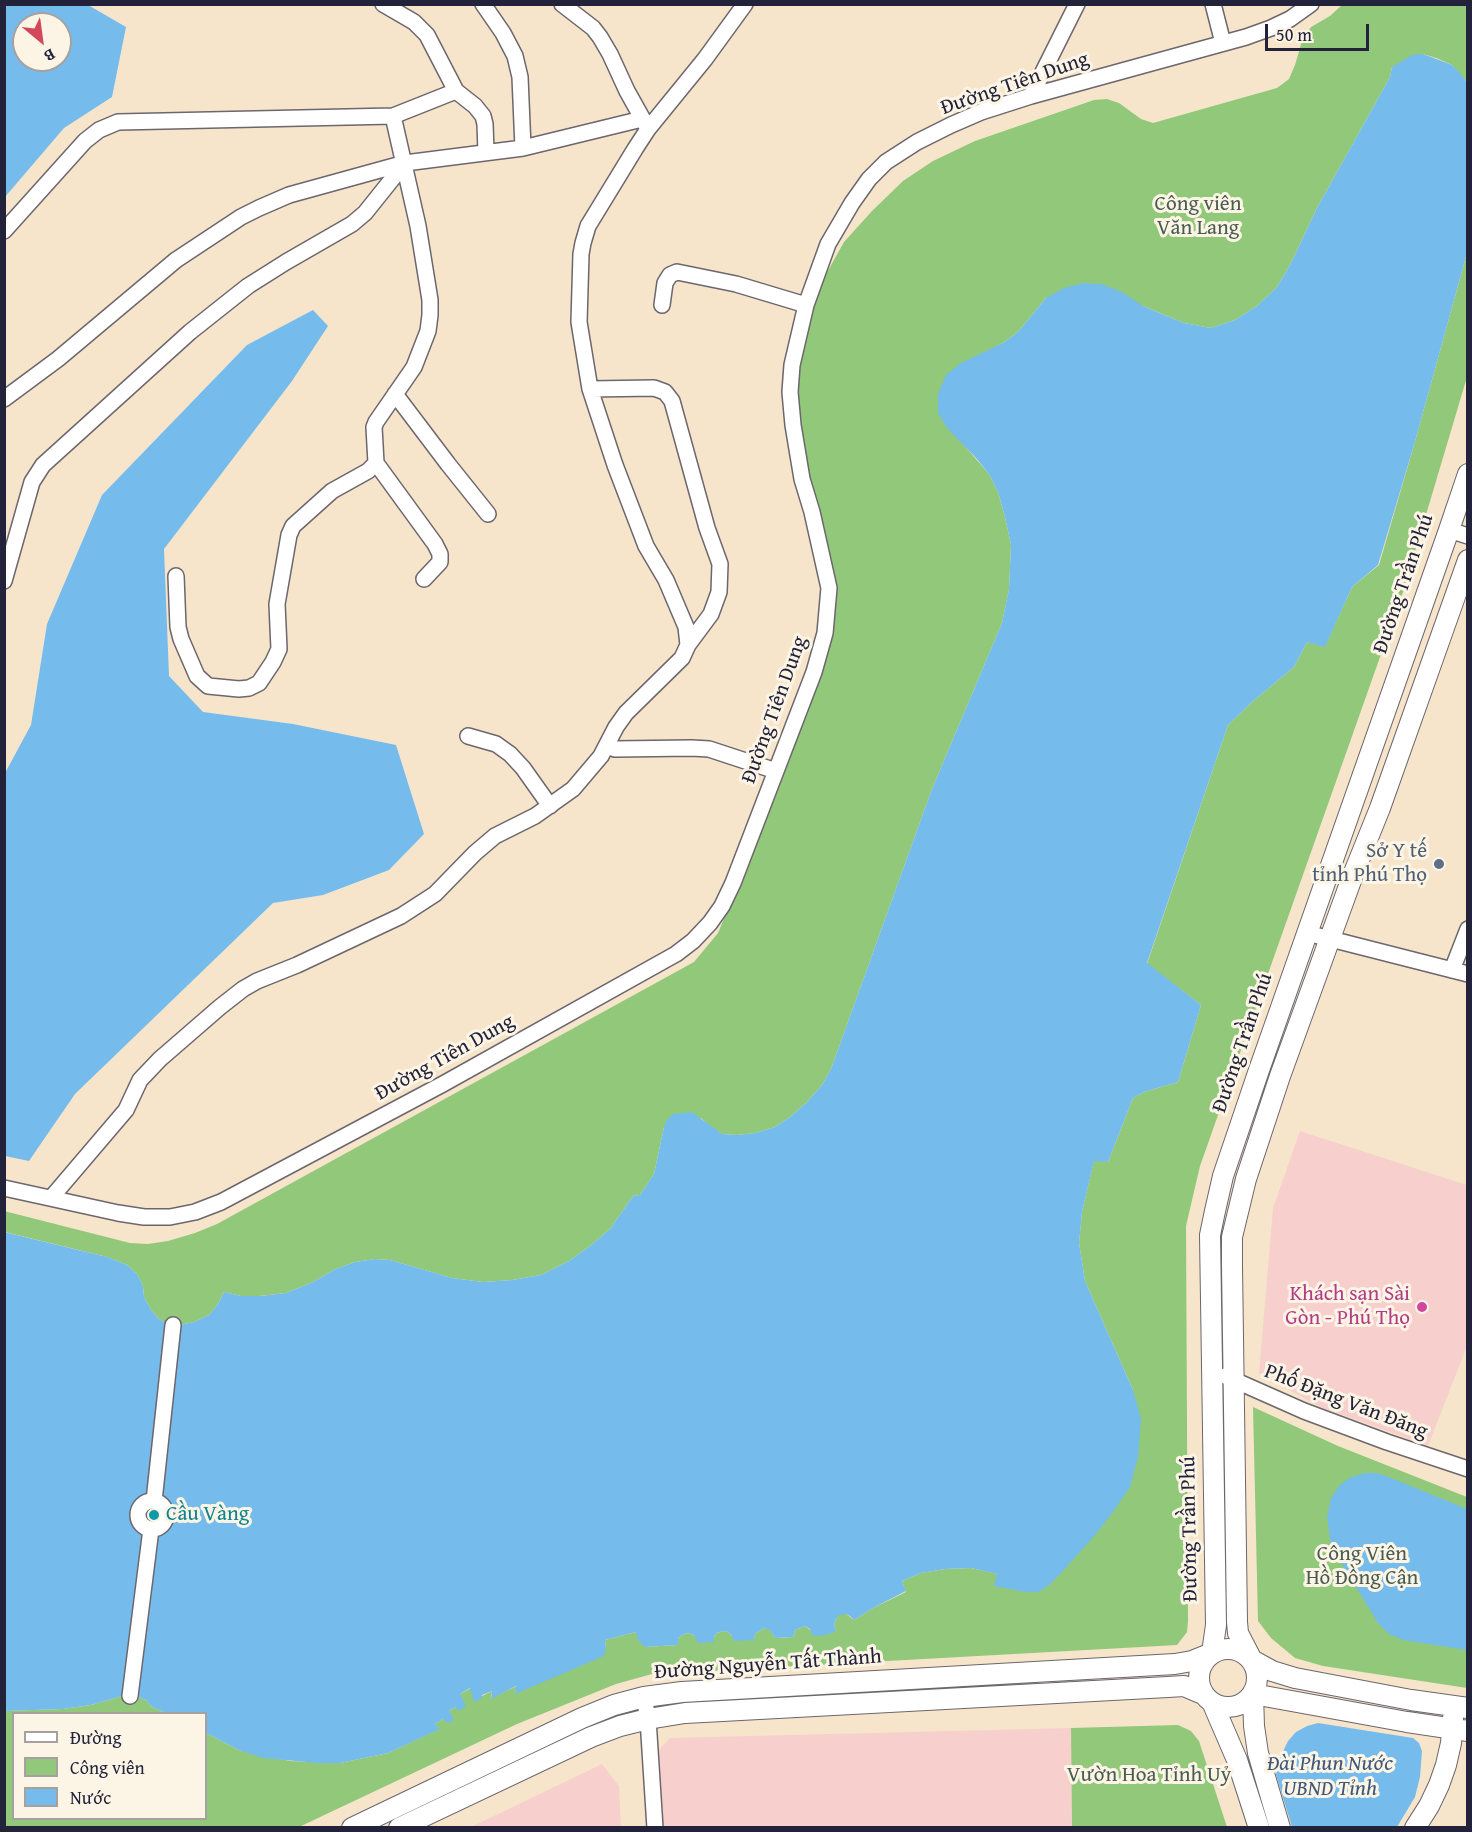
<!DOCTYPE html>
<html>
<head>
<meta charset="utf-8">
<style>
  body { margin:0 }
  #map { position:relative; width:1472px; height:1832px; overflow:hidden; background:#f6e5cb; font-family:"Gentium Book Plus",serif }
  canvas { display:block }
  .frame { position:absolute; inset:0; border:6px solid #22223b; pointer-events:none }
  .legend { position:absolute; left:12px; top:1712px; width:195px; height:108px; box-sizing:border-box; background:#fcf5e5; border:2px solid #a5a1a1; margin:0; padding:8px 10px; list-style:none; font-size:18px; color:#22223b }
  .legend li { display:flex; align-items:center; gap:12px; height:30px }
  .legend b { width:30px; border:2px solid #a5a1a1 }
  .north { position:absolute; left:12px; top:12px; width:60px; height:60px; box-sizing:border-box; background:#fcf5e5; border:2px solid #a5a1a1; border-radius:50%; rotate:151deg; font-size:16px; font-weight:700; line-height:24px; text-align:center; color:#22223b }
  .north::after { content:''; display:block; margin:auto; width:21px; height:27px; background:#d1495b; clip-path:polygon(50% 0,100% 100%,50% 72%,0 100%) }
  .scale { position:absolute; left:1265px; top:24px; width:104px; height:27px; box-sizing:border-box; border:3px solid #22223b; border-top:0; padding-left:8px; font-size:18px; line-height:21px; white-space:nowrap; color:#22223b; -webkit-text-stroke:4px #fcf5e5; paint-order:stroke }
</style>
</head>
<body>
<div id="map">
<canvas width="1472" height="1832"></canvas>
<div class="frame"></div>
<ul class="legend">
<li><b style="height:8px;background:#fff"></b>Đường</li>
<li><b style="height:16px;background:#91c87a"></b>Công viên</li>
<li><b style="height:16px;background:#75bced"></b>Nước</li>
</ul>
<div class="north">B</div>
<div class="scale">50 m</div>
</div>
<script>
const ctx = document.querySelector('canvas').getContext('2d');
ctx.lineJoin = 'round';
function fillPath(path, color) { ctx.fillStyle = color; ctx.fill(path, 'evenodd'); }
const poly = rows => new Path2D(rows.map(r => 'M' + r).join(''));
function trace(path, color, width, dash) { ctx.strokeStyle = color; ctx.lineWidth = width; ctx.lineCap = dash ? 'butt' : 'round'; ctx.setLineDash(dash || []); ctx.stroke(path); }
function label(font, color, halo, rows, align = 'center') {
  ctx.font = font + ' "Gentium Book Plus",serif'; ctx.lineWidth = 6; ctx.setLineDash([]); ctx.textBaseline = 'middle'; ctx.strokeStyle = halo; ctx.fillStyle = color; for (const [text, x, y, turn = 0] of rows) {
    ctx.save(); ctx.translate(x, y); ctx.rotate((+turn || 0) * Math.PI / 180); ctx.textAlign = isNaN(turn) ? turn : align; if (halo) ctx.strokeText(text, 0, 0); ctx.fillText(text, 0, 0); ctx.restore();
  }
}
const built = poly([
  [1300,1131,1467,1185,1467,1346,1428,1446,1318,1406,1259,1373,1273,1208],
  [1071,1728,1072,1827,660,1827,656,1753,670,1738],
  [602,1764,619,1786,621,1827,471,1827]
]);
const green = poly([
  [1342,5,1467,5,1467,93,1466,81,1452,65,1436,58,1423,54,1392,67,1390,77,1317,208,1290,265,1277,287,1257,306,1235,320,1211,328,1184,323,1143,306,1046,298,1018,332,1003,343,983,354,963,444,989,474,998,492,1005,517,1011,545,1009,589,1002,623,932,789,831,1069,822,1085,806,1103,790,1117,775,1127,755,1133,737,1135,722,1134,712,1128,701,1118,664,1127,654,1174,640,1195,633,1196,610,1229,590,1246,569,1261,541,1275,512,1280,483,1282,452,1278,390,1260,375,1259,355,1262,336,1269,311,1283,286,1293,259,1296,241,1296,224,1292,218,1304,209,1315,194,1322,179,1325,167,1324,159,1319,151,1310,144,1297,143,1286,137,1274,127,1265,107,1257,5,1232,4,1211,130,1243,148,1244,168,1241,195,1233,217,1224,694,962,718,933,758,836,828,634,794,395,807,318,820,285,844,242,872,211,903,181,933,161,975,141,1094,100,1107,99,1119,103,1141,119,1153,123,1277,88,1289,79,1295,65,1302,41,1311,27,1330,16],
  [1467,253,1467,377,1403,592,1200,1166,1186,1226,1188,1621,1187,1632,1177,1645,652,1674,616,1684,517,1724,299,1827,5,1827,4,1711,63,1709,91,1705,122,1696,134,1695,146,1700,152,1707,166,1713,14,1714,14,1818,206,1818,206,1733,239,1750,290,1761,340,1763,388,1753,439,1729,435,1724,443,1719,453,1720,449,1711,456,1707,460,1694,471,1688,482,1696,492,1691,491,1698,517,1686,515,1693,606,1648,605,1640,636,1632,645,1647,677,1645,678,1639,682,1635,688,1633,694,1635,697,1639,714,1642,714,1637,717,1633,723,1631,728,1632,732,1636,754,1639,755,1634,764,1628,770,1629,775,1638,793,1637,795,1630,805,1626,813,1632,836,1631,834,1625,836,1619,839,1614,846,1614,854,1620,873,1608,906,1592,902,1581,921,1573,945,1569,971,1568,998,1574,995,1585,1133,1390,1085,1281,1079,1243,1082,1212,1094,1160,1108,1162,1133,1098,1144,1092,1178,1082,1201,1005,1147,964,1228,725,1252,702,1294,667,1307,642,1325,646,1352,587,1379,565,1414,445],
  [1253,1407,1338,1446,1467,1497,1467,1688,1323,1666,1295,1658,1271,1638,1258,1621],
  [1178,1725,1191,1731,1199,1741,1227,1827,1072,1827,1071,1728]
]);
const water = poly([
  [5,4,88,5,126,27,112,97,64,128,5,197],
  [24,24,60,24,60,60,24,60],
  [1423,54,1452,65,1459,72,1466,81,1467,253,1414,445,1378,565,1352,587,1325,647,1307,642,1294,667,1252,702,1228,725,1147,963,1201,1005,1178,1082,1144,1092,1133,1098,1108,1162,1094,1161,1082,1212,1079,1243,1085,1281,1133,1390,1141,1419,1138,1457,1130,1487,1113,1512,1095,1535,1060,1574,1048,1586,1038,1592,1025,1592,994,1586,997,1574,971,1568,945,1569,921,1573,902,1581,906,1591,873,1608,854,1620,851,1617,846,1614,839,1615,836,1619,834,1625,836,1631,826,1635,813,1636,810,1629,805,1626,795,1630,793,1637,775,1638,770,1630,764,1628,755,1634,754,1640,734,1641,732,1636,728,1632,723,1631,717,1633,714,1637,714,1642,698,1643,694,1635,688,1633,682,1635,678,1639,678,1645,645,1647,638,1640,636,1632,605,1640,606,1648,604,1656,515,1694,516,1686,491,1699,492,1691,482,1695,482,1698,474,1702,470,1688,460,1694,466,1706,458,1711,456,1707,449,1711,454,1720,448,1723,443,1719,435,1724,440,1729,388,1753,340,1763,318,1763,263,1758,239,1750,206,1733,206,1714,166,1713,152,1707,146,1700,134,1695,122,1696,91,1705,63,1709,5,1711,4,1232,107,1257,127,1265,137,1274,143,1286,144,1297,151,1310,159,1319,167,1324,179,1325,194,1322,209,1315,218,1304,224,1292,241,1296,260,1296,286,1293,311,1283,336,1269,355,1262,375,1259,390,1260,452,1278,483,1282,512,1280,541,1275,569,1261,590,1246,610,1229,633,1196,640,1195,654,1174,664,1127,667,1120,673,1114,692,1112,722,1134,737,1135,755,1133,775,1127,790,1117,806,1103,822,1085,831,1069,932,789,1002,623,1009,589,1011,545,1005,517,998,492,989,474,976,458,947,428,938,413,938,394,946,375,961,363,1003,343,1018,332,1046,298,1064,288,1083,283,1101,284,1122,292,1143,306,1162,314,1184,323,1211,328,1235,320,1257,306,1277,287,1290,265,1317,208,1390,77,1392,67,1412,55],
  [313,310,328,326,292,381,164,549,169,676,203,712,293,724,396,745,424,834,389,870,323,895,273,903,75,1094,29,1161,5,1156,5,773,31,725,47,624,102,495,247,345],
  [1366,1473,1376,1473,1386,1476,1467,1509,1467,1650,1403,1640,1389,1634,1378,1623,1331,1546,1327,1517,1331,1498,1340,1485,1351,1477],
  [1318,1723,1413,1738,1419,1743,1422,1751,1420,1777,1415,1797,1397,1827,1292,1827,1276,1775,1278,1762,1288,1741,1296,1732,1307,1726]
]);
const minor = poly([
  [383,4,414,22,427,35,456,91,475,106,483,116,485,124,486,152],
  [483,4,503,33,515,56,520,77,523,148],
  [562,4,593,28,600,37,610,54,627,91,646,125],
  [1213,4,1223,43],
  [1031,96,1077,4],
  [393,116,418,226,430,300,430,315,428,331,414,367,376,422,374,427,376,463,435,544,440,554,440,562,424,579],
  [4,231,85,141,99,130,118,122,393,116,456,91],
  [662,305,665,283,670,275,677,272,736,284,806,305],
  [590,389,654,388,665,392,672,401,707,528,720,564,719,592,711,614,688,645],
  [395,394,448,464,488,514],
  [4,399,58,359,176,260,241,217,259,208,289,195,405,163,523,148,642,119],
  [1449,530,1468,536],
  [176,576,178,627,181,639,197,676,208,686,239,689,249,688,259,683,273,662,279,649,277,604,289,535,293,526,332,491,368,471,376,463],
  [4,581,32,482,43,465,190,332,248,286,286,262,352,224,365,213,405,163],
  [468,736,496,744,510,754,523,768,550,806],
  [607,746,615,749,692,748,709,749,776,771],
  [1307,933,1468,974],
  [1452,970,1468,929],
  [4,1188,118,1213,144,1217,170,1217,195,1212,221,1202,443,1084,676,954,693,941,710,923,722,906,733,883,814,672,825,633,829,588,812,512,802,479,793,425,790,392,792,365,806,305,828,244,852,203,869,179,886,162,917,142,951,125,981,112,1031,96,1246,37,1271,28,1290,19,1311,4],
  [51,1198,126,1110,140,1080,160,1059,220,1007,243,989,257,981,297,965,401,916,435,894,475,853,495,836,535,816,573,789,601,756,616,727,626,713,682,658,688,645,686,627,666,580,646,546,615,465,590,389,579,322,581,254,583,243,588,226,635,149,648,129,705,59,745,4],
  [1225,1376,1304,1411,1387,1442,1468,1469],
  [154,1501,173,1325],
  '138 1515a14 14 0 1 1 28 0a14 14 0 1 1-28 0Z',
  [130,1696,151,1529],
  [644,1697,648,1719,655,1828]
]);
const major = poly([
  [1468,560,1380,808,1353,875,1280,1076,1246,1179,1232,1237,1232,1266,1237,1622,1238,1633,1252,1660,1272,1671,1295,1678,1411,1700,1468,1708],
  '1199 1678a29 29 0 1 1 58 0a29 29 0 1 1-58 0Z',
  [1212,1702,1237,1760,1259,1828],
  [352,1828,582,1718,614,1705,644,1697,682,1692,1175,1664,1192,1661,1212,1653,1216,1625,1210,1235,1215,1211,1223,1176,1259,1070,1449,530,1468,474],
  [399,1828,591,1737,620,1726,648,1719,685,1713,1168,1687,1184,1686,1203,1694],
  [1280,1828,1258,1753,1254,1726,1253,1694,1407,1722,1468,1731],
  [1415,1828,1429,1806,1439,1785,1446,1765,1451,1743,1453,1718]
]);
const markers = [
  [1439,864,6,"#5c6f8a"],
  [1422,1307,6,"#d1479c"],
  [154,1515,6,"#0f9aa8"]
];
const streetNames = [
  ["Đường Tiên Dung",1015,84,-19],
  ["Đường Trần Phú",1404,584,-71],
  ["Đường Tiên Dung",775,710,-70],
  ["Đường Trần Phú",1243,1043,-71],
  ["Đường Tiên Dung",445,1058,-29],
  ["Phố Đặng Văn Đăng",1346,1402,21],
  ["Đường Trần Phú",1190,1529,-91],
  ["Đường Nguyễn Tất Thành",768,1665,-4]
];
const parkNames = [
  ["Công viên",1198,205],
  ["Văn Lang",1198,229],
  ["Công Viên",1362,1555],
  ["Hồ Đồng Cận",1362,1579],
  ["Vườn Hoa Tỉnh Uỷ",1149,1776]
];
const serviceNames = [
  ["Sở Y tế",1427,852],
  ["tỉnh Phú Thọ",1427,876]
];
const hotelNames = [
  ["Khách sạn Sài",1410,1295],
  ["Gòn - Phú Thọ",1410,1319]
];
const cultureNames = [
  ["Cầu Vàng",166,1515]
];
const waterNames = [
  ["Đài Phun Nước",1330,1764],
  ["UBND Tỉnh",1330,1789]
];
fillPath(built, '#f7d0ce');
fillPath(green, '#91c87a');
fillPath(water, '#75bced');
trace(minor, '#6c666d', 18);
trace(major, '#6c666d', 22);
trace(minor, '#fff', 15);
trace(major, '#fff', 20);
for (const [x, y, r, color] of markers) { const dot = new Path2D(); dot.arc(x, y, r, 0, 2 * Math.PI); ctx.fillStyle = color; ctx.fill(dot); trace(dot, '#fcf5e5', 2); }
label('21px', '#22223b', '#fcf5e5', streetNames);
label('21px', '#495c51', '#fcf5e5', parkNames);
label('21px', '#4e5e75', '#fcf5e5', serviceNames, 'right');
label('21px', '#b23c85', '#fcf5e5', hotelNames, 'right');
label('21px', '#0d838f', '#fcf5e5', cultureNames, 'left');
label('italic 22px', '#3f5879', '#fcf5e5', waterNames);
</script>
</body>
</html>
